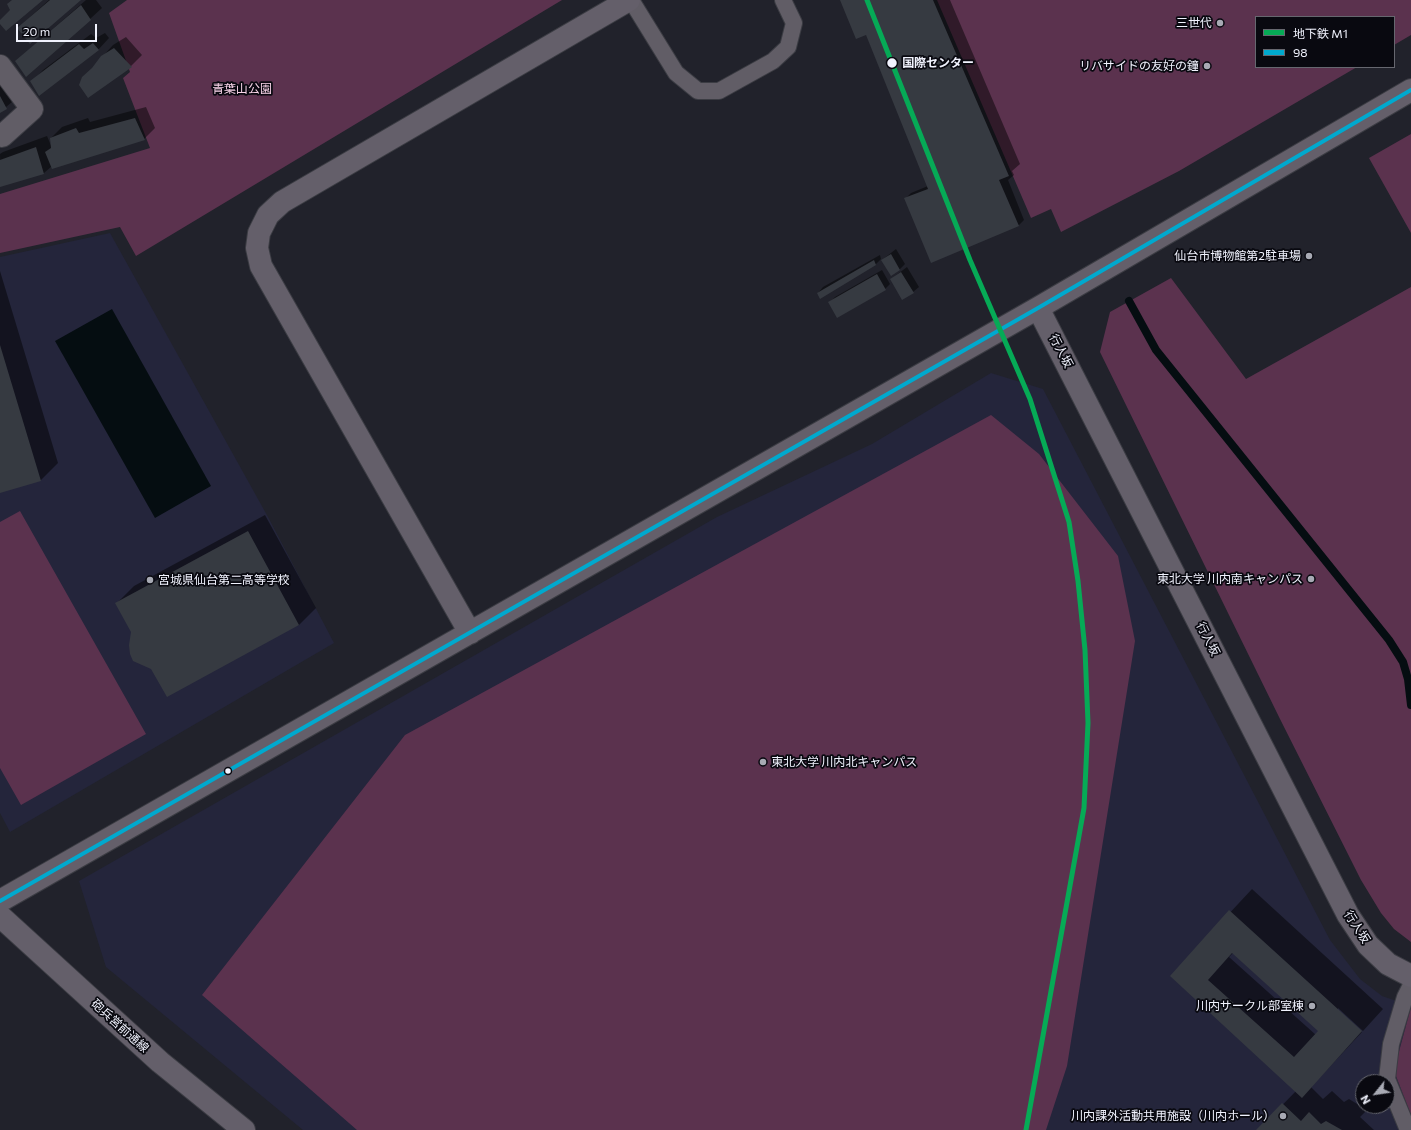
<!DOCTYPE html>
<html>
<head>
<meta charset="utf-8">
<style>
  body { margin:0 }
  #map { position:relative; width:1411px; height:1130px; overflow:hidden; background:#21222b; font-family:Commissioner,"Noto Sans JP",sans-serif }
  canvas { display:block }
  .legend { position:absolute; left:1255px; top:16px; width:140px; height:52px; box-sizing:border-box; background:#090910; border:1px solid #66676f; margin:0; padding:5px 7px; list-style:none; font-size:12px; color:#f1f3fe }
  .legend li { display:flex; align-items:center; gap:8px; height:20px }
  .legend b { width:20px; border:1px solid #66676f }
  .north { position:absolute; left:1355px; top:1074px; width:40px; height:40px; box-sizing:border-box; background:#090910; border:1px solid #66676f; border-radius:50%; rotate:240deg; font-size:11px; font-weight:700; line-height:16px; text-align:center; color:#f1f3fe }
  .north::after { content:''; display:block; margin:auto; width:14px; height:18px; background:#a8aab4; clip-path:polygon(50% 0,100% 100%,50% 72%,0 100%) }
  .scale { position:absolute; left:16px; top:24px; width:81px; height:18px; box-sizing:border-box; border:2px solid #f1f3fe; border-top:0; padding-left:5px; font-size:12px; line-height:14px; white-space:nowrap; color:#f1f3fe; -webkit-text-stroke:3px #090910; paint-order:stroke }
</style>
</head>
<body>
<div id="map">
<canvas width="1411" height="1130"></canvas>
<ul class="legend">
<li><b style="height:5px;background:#06aa56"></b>地下鉄 M1</li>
<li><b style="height:5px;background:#00a9ce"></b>98</li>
</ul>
<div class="north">N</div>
<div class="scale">20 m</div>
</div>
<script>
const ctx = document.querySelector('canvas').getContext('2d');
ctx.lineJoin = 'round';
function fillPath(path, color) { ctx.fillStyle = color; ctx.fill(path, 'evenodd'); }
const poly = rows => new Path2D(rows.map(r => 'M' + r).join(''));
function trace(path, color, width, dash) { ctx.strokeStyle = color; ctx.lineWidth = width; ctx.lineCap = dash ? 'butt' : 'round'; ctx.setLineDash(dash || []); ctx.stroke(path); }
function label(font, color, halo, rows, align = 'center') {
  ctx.font = font + ' Commissioner,"Noto Sans JP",sans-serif'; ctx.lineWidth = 3.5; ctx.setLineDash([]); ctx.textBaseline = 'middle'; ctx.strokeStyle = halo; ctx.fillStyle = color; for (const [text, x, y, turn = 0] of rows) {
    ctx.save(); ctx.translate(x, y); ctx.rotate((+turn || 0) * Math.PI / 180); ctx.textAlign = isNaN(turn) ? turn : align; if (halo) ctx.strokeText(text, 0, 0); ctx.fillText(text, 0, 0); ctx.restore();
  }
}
const built = poly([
  [110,233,268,517,334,643,10,832,0,813,0,257],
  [991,373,1043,389,1330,940,1360,979,1382,996,1411,1006,1411,1130,303,1130,106,967,79,881,717,517,872,444],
  [1363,1082,1387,1082,1387,1106,1363,1106]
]);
const green = poly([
  [127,0,562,0,136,256,120,227,0,253,0,194,150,148,123,78,130,72,109,13],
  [937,0,1411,0,1411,35,1394,45,1394,17,1256,17,1256,67,1357,67,1179,171,1061,232,1051,209,1031,218],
  [1411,134,1411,233,1369,158],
  [1171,278,1246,379,1411,287,1411,942,1394,929,1381,913,1361,880,1280,719,1100,352,1110,312],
  [991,415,1039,454,1118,556,1135,641,1067,1066,1046,1130,357,1130,202,995,405,735],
  [20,511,146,734,21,805,0,768,0,522],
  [1411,1007,1411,1115,1396,1076,1397,1059]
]);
const water = poly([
  [112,309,211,486,155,518,55,341]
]);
const shadow = poly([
  [49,0,80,0,18,28,30,17],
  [86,0,96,0,102,8,90,19,16,61],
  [841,0,950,0,1020,164,1012,171,1014,175,1008,180,1024,220,1019,225,905,199,911,193,928,186,866,34],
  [105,33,109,38,98,50,32,82,43,70,91,34,96,38],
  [126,37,142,55,131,66,94,66,113,45],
  [0,67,18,97,0,112],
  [146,107,155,128,144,139,52,166,44,173,1,186,0,154,3,152,47,136,52,148,51,138,62,127,88,118,90,122],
  [896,249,905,264,899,270,882,260],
  [880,255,881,259,876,264,820,297,818,293,823,287],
  [907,267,919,287,913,292,891,279],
  [882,270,890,284,885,289,829,303,835,297],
  [0,271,58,463,41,480,0,492],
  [265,515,316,608,299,625,152,668,117,603,134,586],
  [1252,889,1383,1009,1363,1031,1338,1008,1338,1011,1362,1032,1311,1087,1323,1099,1332,1091,1344,1102,1349,1099,1367,1110,1360,1117,1374,1130,1258,1130,1296,1091,1171,976],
  [1233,953,1320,1031,1316,1035,1229,957]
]);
const stream = poly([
  [1129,301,1156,350,1389,640,1403,662,1408,679,1411,705]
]);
const building = poly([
  [12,0,43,0,6,31,0,24,0,20,10,10,7,4],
  [50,0,81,0,30,44,17,28],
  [840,0,933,0,1009,176,999,180,1019,226,931,263,904,198,928,189,866,35,856,39],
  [81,5,91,20,26,77,15,61],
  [93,43,99,50,39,96,30,81,79,44,84,49],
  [114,48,132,67,88,98,79,85,82,77,92,68,101,56],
  [0,96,7,109,0,113],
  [135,118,145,140,52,169,45,152,51,148,50,138,76,128,79,133],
  [36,147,44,174,0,187,0,160],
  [891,254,900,270,891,276,881,260],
  [874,260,876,265,820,299,817,293],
  [901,272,914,293,902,300,890,279],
  [877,274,886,290,837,318,828,302],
  [0,345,41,481,0,493],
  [248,531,299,625,167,697,151,669,133,661,130,654,129,645,131,632,115,603],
  [1229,910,1362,1031,1302,1098,1170,976],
  [1232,953,1318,1031,1294,1057,1208,980],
  [1282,1103,1301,1121,1309,1112,1321,1124,1326,1121,1342,1130,1256,1130]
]);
const lane = poly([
  [631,0,676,73,698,91,719,91,773,61,788,47,794,23,783,0],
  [1408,1130,1387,1079,1391,1044,1405,997,1411,985]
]);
const street = poly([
  [0,66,32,109,2,136]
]);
const secondary = poly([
  [1038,308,1348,915,1368,945,1388,964,1411,976],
  [470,633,261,266,257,248,259,233,268,215,282,202,629,0],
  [0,901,1038,308,1411,90],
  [0,916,160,1062,244,1130]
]);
const bus1 = poly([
  [0,901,1038,308,1411,90]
]);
const metro1 = poly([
  [867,0,970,260,1030,399,1069,522,1078,581,1085,650,1088,723,1084,808,1026,1130]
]);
const markers = [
  [1220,23,4,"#a8aab4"],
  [892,63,5.5,"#f1f3fe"],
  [1207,66,4,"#a8aab4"],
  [1309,256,4,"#a8aab4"],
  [1311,579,4,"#a8aab4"],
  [150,580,4,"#a8aab4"],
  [763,762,4,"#a8aab4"],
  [228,771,3.5,"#f1f3fe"],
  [1312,1006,4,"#a8aab4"],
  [1283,1116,4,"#a8aab4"]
];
const poiNames = [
  ["三世代",1212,23],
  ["リバサイドの友好の鐘",1199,66],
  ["仙台市博物館第2駐車場",1301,256],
  ["東北大学 川内南キャンパス",1303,579],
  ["宮城県仙台第二高等学校",158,580,"left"],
  ["東北大学 川内北キャンパス",771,762,"left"],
  ["川内サークル部室棟",1304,1006],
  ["川内課外活動共用施設（川内ホール）",1275,1116]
];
const stopNames = [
  ["国際センター",902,63]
];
const parkNames = [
  ["青葉山公園",242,89]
];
const streetNames = [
  ["行人坂",1061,351,62],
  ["行人坂",1208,639,63],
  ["行人坂",1357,927,57],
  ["砲兵営前通線",120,1026,42]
];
fillPath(built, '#24253b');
fillPath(green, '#5b324e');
fillPath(water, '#050d11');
fillPath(shadow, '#0007');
trace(stream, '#050d11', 8);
fillPath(building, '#363a41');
trace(lane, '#3b3c43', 18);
trace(street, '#3b3c43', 24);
trace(secondary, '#3b3c43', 24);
trace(lane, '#615d66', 16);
trace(street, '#615d66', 22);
trace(secondary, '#645f6a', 22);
trace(bus1, '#00a9ce', 4);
trace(metro1, '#06aa56', 5);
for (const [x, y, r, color] of markers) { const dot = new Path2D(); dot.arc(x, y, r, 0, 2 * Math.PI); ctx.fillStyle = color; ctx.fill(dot); trace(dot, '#090910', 1.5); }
label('12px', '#f1f3fe', '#090910', poiNames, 'right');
label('bold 12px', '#f1f3fe', '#090910', stopNames, 'left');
label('12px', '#f9d4e9', '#090910', parkNames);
label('12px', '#f1f3fe', '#090910', streetNames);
</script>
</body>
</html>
